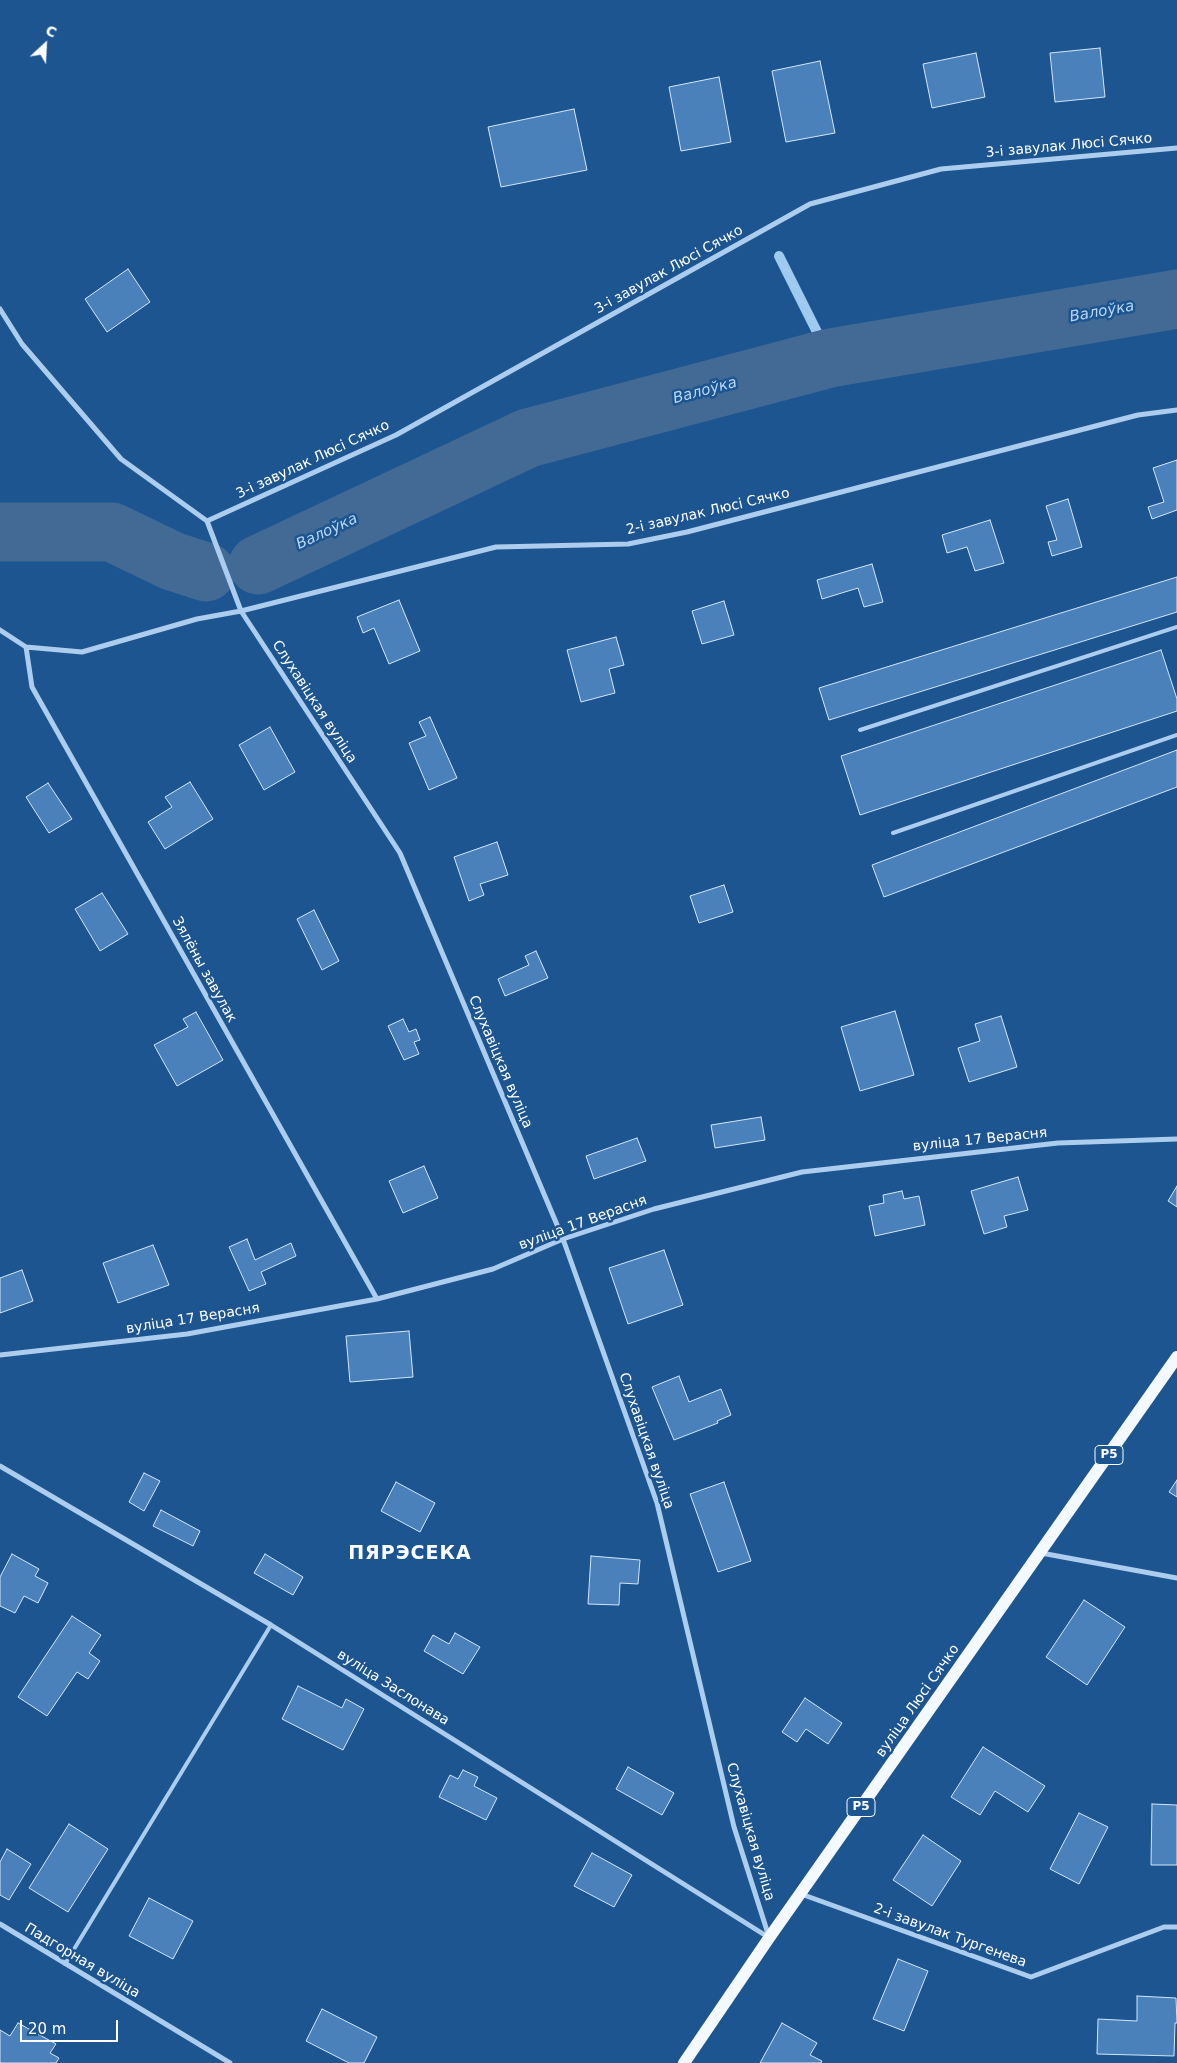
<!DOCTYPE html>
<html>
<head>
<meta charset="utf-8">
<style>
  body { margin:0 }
  #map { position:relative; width:1177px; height:2063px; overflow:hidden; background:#1d5591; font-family:"DejaVu Sans",sans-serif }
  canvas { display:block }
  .north { position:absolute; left:20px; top:20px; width:50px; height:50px; -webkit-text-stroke:4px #1d5591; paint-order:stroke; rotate:25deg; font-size:14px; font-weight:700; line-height:20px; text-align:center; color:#fff }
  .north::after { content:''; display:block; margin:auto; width:18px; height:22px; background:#fff; clip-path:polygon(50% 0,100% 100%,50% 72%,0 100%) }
  .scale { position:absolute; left:20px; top:2020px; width:98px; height:22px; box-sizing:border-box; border:2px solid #fff; border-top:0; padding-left:6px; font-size:15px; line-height:18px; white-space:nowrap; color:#fff; -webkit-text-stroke:4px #1d5591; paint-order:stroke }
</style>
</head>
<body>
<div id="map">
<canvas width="1177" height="2063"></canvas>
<div class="north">С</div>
<div class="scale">20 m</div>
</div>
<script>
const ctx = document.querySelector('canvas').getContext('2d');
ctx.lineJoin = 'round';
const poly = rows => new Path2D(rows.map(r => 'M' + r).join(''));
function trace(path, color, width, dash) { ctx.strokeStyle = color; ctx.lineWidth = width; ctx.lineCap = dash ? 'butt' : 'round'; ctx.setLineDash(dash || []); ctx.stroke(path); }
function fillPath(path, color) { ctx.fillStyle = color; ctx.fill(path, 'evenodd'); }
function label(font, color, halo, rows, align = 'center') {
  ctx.font = font + ' "DejaVu Sans",sans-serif'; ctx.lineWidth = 5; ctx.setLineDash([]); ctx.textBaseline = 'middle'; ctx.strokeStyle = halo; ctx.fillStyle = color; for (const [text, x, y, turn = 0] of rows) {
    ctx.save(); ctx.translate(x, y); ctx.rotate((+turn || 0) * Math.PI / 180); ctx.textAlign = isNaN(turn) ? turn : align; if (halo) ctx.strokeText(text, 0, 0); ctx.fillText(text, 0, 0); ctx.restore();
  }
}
const stream = poly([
  [779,256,830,358]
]);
const river = poly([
  [0,532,112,532,172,561,206,572],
  [258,565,528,438,830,358,1177,299]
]);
const building = poly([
  [1100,48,1105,97,1055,102,1050,53,1100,48],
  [976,53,985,97,932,108,923,64,976,53],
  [820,61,835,133,786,142,772,71,820,61],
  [719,77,731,142,681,151,669,87,719,77],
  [574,109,587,170,501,187,488,127,574,109],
  [128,269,150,302,107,332,85,299,128,269],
  [1177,460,1177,510,1152,519,1148,507,1164,502,1153,468,1177,460],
  [1068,499,1082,547,1052,556,1048,542,1057,540,1046,506,1068,499],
  [990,520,1004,563,975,571,967,547,947,553,942,535,990,520],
  [872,564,883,602,864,607,858,588,822,599,817,580,872,564],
  [1177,577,1177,612,829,720,819,688,1177,577],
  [399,600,420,651,389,664,374,628,363,633,357,617,399,600],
  [724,601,734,635,702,644,692,611,724,601],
  [616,637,624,665,609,669,615,693,581,702,567,650,616,637],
  [1161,650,1177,699,1177,711,860,815,841,756,1161,650],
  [430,717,457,778,429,790,409,743,426,736,419,722,430,717],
  [270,727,295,772,264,790,239,745,270,727],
  [1177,750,1177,787,884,897,872,865,1177,750],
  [190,782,213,819,165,849,148,822,172,807,165,797,190,782],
  [48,783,72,819,49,833,26,797,48,783],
  [497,842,508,875,480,884,484,895,469,901,454,857,497,842],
  [724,885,733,912,699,923,690,896,724,885],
  [102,893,128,934,100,951,75,909,102,893],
  [314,910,339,961,322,970,297,919,314,910],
  [536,951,548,978,505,996,498,979,529,965,525,956,536,951],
  [895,1011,914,1075,860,1091,841,1027,895,1011],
  [196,1012,223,1060,177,1086,154,1045,188,1027,183,1019,196,1012],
  [1001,1016,1017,1067,969,1082,958,1048,980,1041,975,1024,1001,1016],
  [403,1019,409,1032,416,1029,420,1040,414,1042,419,1054,404,1060,388,1026,403,1019],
  [761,1117,765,1140,715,1148,711,1125,761,1117],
  [637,1138,646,1161,594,1179,586,1156,637,1138],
  [424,1166,438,1198,403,1213,389,1181,424,1166],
  [1018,1177,1028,1210,1004,1216,1007,1227,984,1234,971,1191,1018,1177],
  [1177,1186,1177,1207,1168,1201,1177,1186],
  [902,1191,904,1199,919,1196,925,1225,875,1236,869,1206,884,1203,883,1195,902,1191],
  [247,1239,255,1260,291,1243,296,1256,261,1272,266,1284,249,1291,229,1247,247,1239],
  [153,1245,169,1285,118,1303,103,1263,153,1245],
  [664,1250,683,1305,628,1324,609,1268,664,1250],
  [22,1270,33,1301,0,1313,0,1278,22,1270],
  [409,1331,413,1377,350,1382,346,1336,409,1331],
  [679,1376,689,1402,721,1389,731,1415,717,1421,718,1423,674,1440,652,1387,679,1376],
  [144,1473,160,1481,144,1511,129,1502,144,1473],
  [1177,1480,1177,1497,1169,1492,1177,1480],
  [396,1482,435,1503,420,1532,381,1511,396,1482],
  [724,1482,751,1561,718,1572,690,1494,724,1482],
  [161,1510,200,1531,193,1546,153,1526,161,1510],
  [12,1554,39,1569,35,1576,48,1583,38,1603,24,1596,15,1613,0,1606,0,1577,12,1554],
  [265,1554,303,1577,293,1595,254,1573,265,1554],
  [591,1556,640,1560,638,1584,620,1583,619,1605,588,1604,591,1556],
  [1084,1600,1125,1627,1087,1685,1046,1657,1084,1600],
  [72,1616,101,1635,89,1653,100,1661,88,1679,77,1672,47,1716,18,1697,72,1616],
  [455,1633,480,1647,463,1674,424,1651,433,1635,449,1644,455,1633],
  [298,1686,342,1708,346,1699,364,1709,343,1750,282,1719,298,1686],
  [805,1698,842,1723,828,1744,806,1729,797,1742,782,1732,805,1698],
  [983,1747,1045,1786,1028,1812,995,1791,980,1815,951,1797,983,1747],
  [628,1767,674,1793,662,1815,616,1789,628,1767],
  [463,1770,478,1777,474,1786,497,1798,486,1820,439,1797,450,1775,458,1779,463,1770],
  [1152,1804,1177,1805,1177,1865,1151,1865,1152,1804],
  [1079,1813,1108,1827,1079,1884,1050,1869,1079,1813],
  [69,1824,108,1849,68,1912,29,1888,69,1824],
  [923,1835,961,1861,932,1906,893,1880,923,1835],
  [7,1849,31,1864,9,1900,0,1895,0,1862,7,1849],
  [592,1853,632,1875,614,1907,574,1886,592,1853],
  [149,1898,193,1921,173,1959,129,1936,149,1898],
  [898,1959,928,1971,904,2031,873,2019,898,1959],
  [1137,1996,1176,1998,1177,2023,1175,2023,1174,2056,1097,2054,1098,2019,1137,2021,1137,1996],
  [322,2009,377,2037,364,2063,349,2063,306,2041,322,2009],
  [18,2023,56,2044,50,2053,59,2058,56,2063,0,2063,0,2030,10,2036,18,2023],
  [782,2023,817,2043,810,2055,822,2061,821,2063,760,2063,782,2023]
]);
const lane = poly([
  [860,730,1177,627],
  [893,833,1177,735],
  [65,1964,271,1625]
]);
const street = poly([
  [0,309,22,344,121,459,207,521,241,611,400,853,563,1239,657,1503,734,1827,769,1937],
  [207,521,396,435,810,204,941,169,1177,148],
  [0,630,26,647,82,652,197,619,241,611,496,547,628,544,687,532,1138,415,1177,410],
  [26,647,32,687,377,1299],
  [0,1355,187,1334,377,1299,493,1269,563,1239,654,1209,802,1172,1058,1143,1177,1139],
  [0,1466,271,1625,768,1937],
  [1041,1553,1177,1578],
  [801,1894,1031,1977,1164,1927,1177,1927],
  [0,1924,230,2063]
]);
const primary = poly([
  [684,2063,769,1938,1177,1357]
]);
const shields = [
  [1109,1455,28],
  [861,1807,28]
];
const shieldNames = [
  ["Р5",1109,1455],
  ["Р5",861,1807]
];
const streetNames = [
  ["3-і завулак Люсі Сячко",1069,146,-5],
  ["3-і завулак Люсі Сячко",669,270,-29],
  ["3-і завулак Люсі Сячко",313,460,-25],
  ["2-і завулак Люсі Сячко",708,512,-13],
  ["Слухавіцкая вуліца",314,702,57],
  ["Зялёны завулак",204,970,61],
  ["Слухавіцкая вуліца",500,1062,67],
  ["вуліца 17 Верасня",980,1140,-6],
  ["вуліца 17 Верасня",583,1223,-20],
  ["вуліца 17 Верасня",193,1319,-9],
  ["Слухавіцкая вуліца",646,1441,71],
  ["вуліца Заслонава",393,1688,32],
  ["вуліца Люсі Сячко",918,1701,-55],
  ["Слухавіцкая вуліца",750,1832,74],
  ["2-і завулак Тургенева",950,1936,20],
  ["Падгорная вуліца",82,1961,31]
];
const waterNames = [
  ["Валоўка",1102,312,-10],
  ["Валоўка",705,391,-15],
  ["Валоўка",327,532,-25]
];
const districtNames = [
  ["ПЯРЭСЕКА",410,1554]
];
trace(stream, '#a0c9f0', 10);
trace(river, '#426a95', 59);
fillPath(building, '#4a81ba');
trace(building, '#d3e6fa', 1);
trace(lane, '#adcdee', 4);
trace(street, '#adcdee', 5);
trace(primary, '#f4f9ff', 12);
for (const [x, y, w] of shields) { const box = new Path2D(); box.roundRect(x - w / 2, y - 9.5, w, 19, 4); ctx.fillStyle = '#1d5591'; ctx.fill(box); trace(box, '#fff', 1); }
label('bold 12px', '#fff', null, shieldNames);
label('14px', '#fff', '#1d5591', streetNames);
label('italic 15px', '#b9d7f5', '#1d5591', waterNames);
ctx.letterSpacing = '1px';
label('bold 19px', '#fff', '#1d5591', districtNames);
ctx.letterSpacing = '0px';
</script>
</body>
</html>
